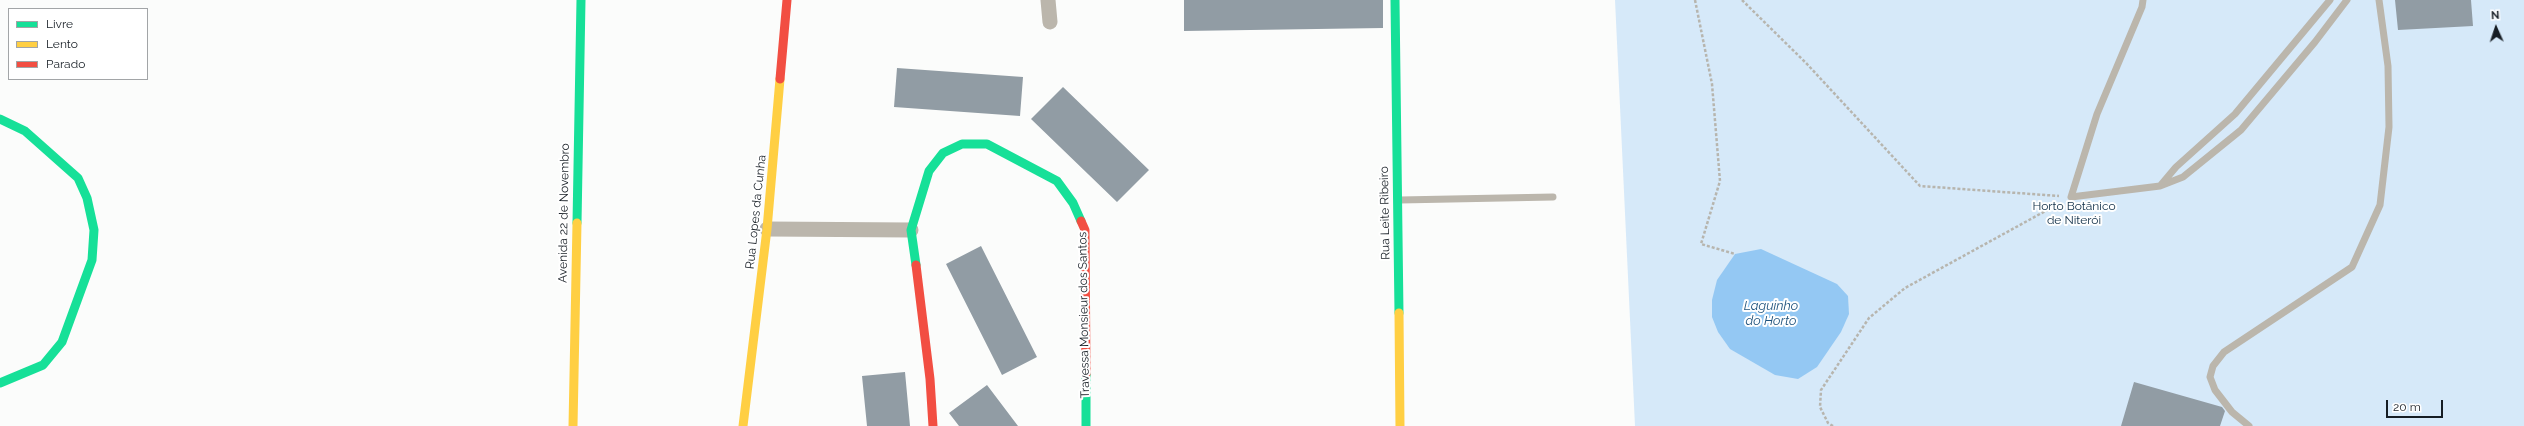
<!DOCTYPE html>
<html>
<head>
<meta charset="utf-8">
<style>
  body { margin:0 }
  #map { position:relative; width:2524px; height:426px; overflow:hidden; background:#fbfcfb; font-family:Raleway,sans-serif }
  canvas { display:block }
  .legend { position:absolute; left:8px; top:8px; width:140px; height:72px; box-sizing:border-box; background:#fff; border:1px solid #a2a5a7; margin:0; padding:5px 7px; list-style:none; font-size:12px; color:#161d24 }
  .legend li { display:flex; align-items:center; gap:8px; height:20px }
  .legend b { width:20px; border:1px solid #a2a5a7 }
  .north { position:absolute; left:2476px; top:8px; width:40px; height:40px; -webkit-text-stroke:3px #fff; paint-order:stroke; rotate:357deg; font-size:11px; font-weight:700; line-height:16px; text-align:center; color:#161d24 }
  .north::after { content:''; display:block; margin:auto; width:14px; height:18px; background:#161d24; clip-path:polygon(50% 0,100% 100%,50% 72%,0 100%) }
  .scale { position:absolute; left:2386px; top:400px; width:57px; height:18px; box-sizing:border-box; border:2px solid #161d24; border-top:0; padding-left:5px; font-size:12px; line-height:14px; white-space:nowrap; color:#161d24; -webkit-text-stroke:3px #fff; paint-order:stroke }
</style>
</head>
<body>
<div id="map">
<canvas width="2524" height="426"></canvas>
<ul class="legend">
<li><b style="height:5px;background:#16e098"></b>Livre</li>
<li><b style="height:5px;background:#ffcf43"></b>Lento</li>
<li><b style="height:5px;background:#f24e42"></b>Parado</li>
</ul>
<div class="north">N</div>
<div class="scale">20 m</div>
</div>
<script>
const ctx = document.querySelector('canvas').getContext('2d');
ctx.lineJoin = 'round';
function fillPath(path, color) { ctx.fillStyle = color; ctx.fill(path, 'evenodd'); }
const poly = rows => new Path2D(rows.map(r => 'M' + r).join(''));
function trace(path, color, width, dash) { ctx.strokeStyle = color; ctx.lineWidth = width; ctx.lineCap = dash ? 'butt' : 'round'; ctx.setLineDash(dash || []); ctx.stroke(path); }
function label(font, color, halo, rows, align = 'center') {
  ctx.font = font + ' Raleway,sans-serif'; ctx.lineWidth = 4; ctx.setLineDash([]); ctx.textBaseline = 'middle'; ctx.strokeStyle = halo; ctx.fillStyle = color; for (const [text, x, y, turn = 0] of rows) {
    ctx.save(); ctx.translate(x, y); ctx.rotate((+turn || 0) * Math.PI / 180); ctx.textAlign = isNaN(turn) ? turn : align; if (halo) ctx.strokeText(text, 0, 0); ctx.fillText(text, 0, 0); ctx.restore();
  }
}
const green = poly([
  [1615,0,2524,0,2524,426,1635,426]
]);
const water = poly([
  [1761,249,1837,284,1848,296,1849,314,1841,332,1817,367,1798,379,1775,375,1730,349,1718,332,1712,317,1712,300,1717,280,1735,254]
]);
const building = poly([
  [1184,0,1383,0,1383,28,1184,31],
  [2395,0,2471,0,2473,26,2398,30],
  [897,68,1023,77,1020,116,894,107],
  [1063,87,1149,170,1117,202,1031,119],
  [981,246,1037,357,1002,375,946,264],
  [905,372,910,426,867,426,862,376],
  [2134,382,2222,407,2225,411,2220,426,2121,426],
  [987,385,1018,426,959,426,949,413]
]);
const path = poly([
  [1695,0,1712,84,1720,181,1701,244,1735,254],
  [1742,0,1807,64,1920,186,2059,196],
  [1833,426,1828,423,1820,407,1821,390,1869,318,1905,288,2060,203]
]);
const lane = poly([
  [2143,0,2142,7,2097,114,2071,197,2160,186,2176,167,2235,114,2330,0],
  [2160,186,2183,177,2241,130,2315,42,2347,0],
  [1400,200,1553,197],
  [2249,426,2232,412,2215,390,2210,377,2213,366,2224,352,2352,267,2380,205,2389,127,2388,66,2379,0]
]);
const street = poly([
  [1048,0,1050,22],
  [767,229,911,230]
]);
const fast = poly([
  [1395,0,1399,313],
  [0,119,25,131,78,178,87,198,94,230,92,260,62,342,43,365,0,383],
  [577,223,581,0],
  [916,265,911,230,929,171,943,153,962,144,987,144,1057,181,1073,203,1081,221],
  [1086,374,1086,426]
]);
const slow = poly([
  [1399,313,1400,426],
  [573,426,577,223],
  [743,426,767,229,780,79]
]);
const jam = poly([
  [780,79,787,0],
  [1081,221,1085,230,1086,374],
  [916,265,930,379,933,426]
]);
const parkNames = [
  ["Horto Botânico",2074,206],
  ["de Niterói",2074,220]
];
const streetNames = [
  ["Rua Lopes da Cunha",756,212,-84],
  ["Avenida 22 de Novembro",564,213,-89],
  ["Rua Leite Ribeiro",1385,213,-91],
  ["Travessa Monsieur dos Santos",1084,315,-91]
];
const waterNames = [
  ["Laguinho",1771,306],
  ["do Horto",1771,321]
];
fillPath(green, '#d6e9f9');
fillPath(water, '#94c8f3');
fillPath(building, '#919ca4');
trace(path, '#b7b5ae', 2.5, [3, 2]);
trace(lane, '#bbb6ac', 7);
trace(street, '#bbb6ac', 15);
trace(fast, '#16e098', 9);
trace(slow, '#ffcf43', 9);
trace(jam, '#f24e42', 9);
label('12px', '#0e2d46', '#fff', parkNames);
label('12px', '#161d24', '#fff', streetNames);
label('italic 13px', '#1e527c', '#fff', waterNames);
</script>
</body>
</html>
